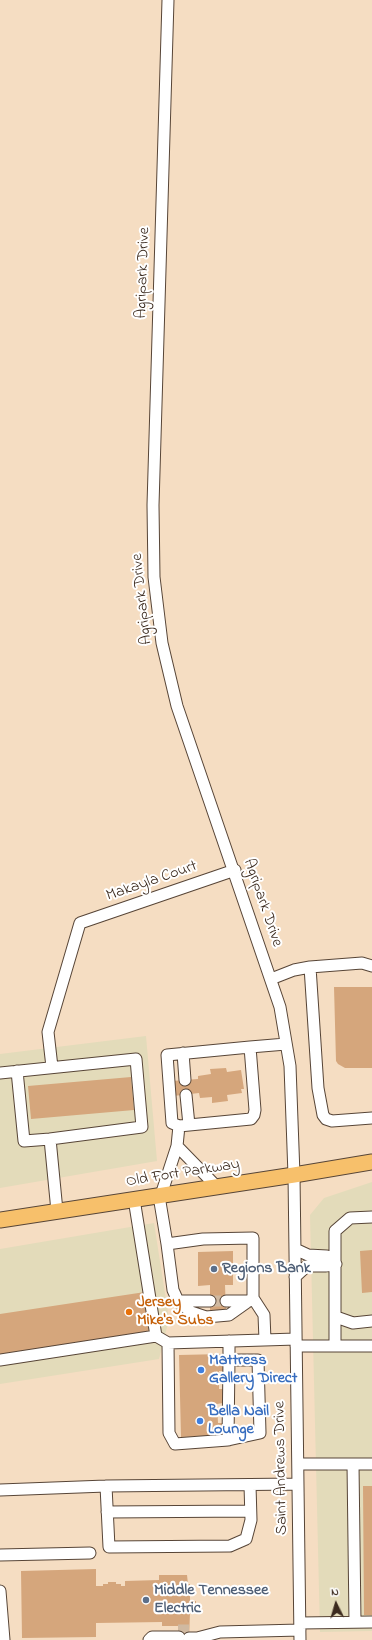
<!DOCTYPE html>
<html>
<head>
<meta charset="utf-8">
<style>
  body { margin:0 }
  #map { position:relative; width:372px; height:1640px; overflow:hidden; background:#f5ddc2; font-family:"Indie Flower",sans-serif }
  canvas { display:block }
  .north { position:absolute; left:316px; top:1584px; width:40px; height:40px; -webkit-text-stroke:3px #fff; paint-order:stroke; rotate:355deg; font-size:11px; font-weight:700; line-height:16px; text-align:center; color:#3b2a1e }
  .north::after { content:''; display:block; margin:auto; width:14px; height:18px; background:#3b2a1e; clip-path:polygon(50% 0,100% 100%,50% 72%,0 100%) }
</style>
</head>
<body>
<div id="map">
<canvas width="372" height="1640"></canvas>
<div class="north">N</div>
</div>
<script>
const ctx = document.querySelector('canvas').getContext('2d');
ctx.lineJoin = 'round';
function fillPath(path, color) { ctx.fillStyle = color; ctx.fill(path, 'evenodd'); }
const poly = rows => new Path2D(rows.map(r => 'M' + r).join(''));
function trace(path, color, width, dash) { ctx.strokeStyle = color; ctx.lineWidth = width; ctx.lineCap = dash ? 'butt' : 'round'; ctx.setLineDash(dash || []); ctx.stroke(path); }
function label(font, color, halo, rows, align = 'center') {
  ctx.font = font + ' "Indie Flower",sans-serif'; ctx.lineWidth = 4; ctx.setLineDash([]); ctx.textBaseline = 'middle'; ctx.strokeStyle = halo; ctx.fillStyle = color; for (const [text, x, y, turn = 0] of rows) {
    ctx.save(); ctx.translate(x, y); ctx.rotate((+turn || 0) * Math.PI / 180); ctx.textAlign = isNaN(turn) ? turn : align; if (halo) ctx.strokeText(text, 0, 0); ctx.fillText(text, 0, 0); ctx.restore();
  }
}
const built = poly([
  [146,1036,157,1161,0,1188,0,1054],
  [372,1182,372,1631,320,1632,310,1215,324,1198],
  [154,1223,169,1319,159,1359,0,1384,0,1249]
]);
const building = poly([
  [334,987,372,987,372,1068,345,1068,338,1064,336,1061],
  [226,1068,227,1072,241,1070,244,1089,241,1089,242,1093,227,1095,228,1101,212,1103,212,1097,200,1098,199,1093,173,1096,172,1081,198,1079,198,1076,211,1074,210,1069],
  [131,1077,134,1110,31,1119,28,1086],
  [372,1250,372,1292,362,1293,360,1251],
  [233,1251,233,1285,225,1285,226,1312,210,1313,210,1285,198,1286,198,1252],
  [145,1292,151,1331,0,1355,0,1314],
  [223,1354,224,1371,219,1371,219,1389,223,1389,223,1403,217,1404,218,1423,222,1423,223,1436,181,1437,179,1355],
  [363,1486,372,1486,372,1615,364,1615],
  [96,1569,96,1586,103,1586,103,1584,108,1584,108,1582,116,1582,116,1584,121,1584,121,1586,125,1586,125,1581,159,1580,159,1575,187,1575,188,1584,190,1584,190,1601,196,1601,196,1612,190,1612,189,1640,179,1640,178,1626,162,1626,162,1622,96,1623,96,1637,22,1638,21,1571]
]);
const minorTunnel = poly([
  [210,1301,226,1301],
  [178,1630,189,1630]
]);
const minor = poly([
  [168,0,153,505,154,577,162,643,177,706,280,1007,290,1066,294,1175,300,1640],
  [310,967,318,1088,323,1115,326,1119,332,1121,372,1118],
  [271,979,294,970,310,967,362,963,372,966],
  [250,1047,255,1110,254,1115,251,1119,179,1126,172,1123,167,1055,250,1047],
  [250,1047,286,1044],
  [183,1053,185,1080],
  [52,1067,48,1032,80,923,235,870],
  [17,1071,24,1141,50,1139],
  [0,1073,136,1059,142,1127,50,1139,57,1211],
  [186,1095,189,1125],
  [177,1146,217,1187],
  [161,1195,177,1146,179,1126],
  [159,1196,167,1244],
  [134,1199,156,1336],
  [295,1249,308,1255,327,1256,336,1264],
  [295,1277,307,1266,326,1266,336,1264],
  [253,1298,229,1315,206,1317,191,1312,178,1301,173,1290,167,1244,203,1239,253,1238,253,1298,264,1315,265,1340],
  [178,1301,210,1301],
  [226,1301,249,1301],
  [336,1317,353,1323,372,1321],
  [168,1343,169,1433,175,1444,228,1440,260,1433,258,1360,229,1360,229,1341],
  [296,1346,372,1346],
  [335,1346,335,1231,350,1218,372,1217],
  [0,1360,156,1336,168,1343,296,1339],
  [228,1440,229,1360],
  [298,1464,372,1464],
  [353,1464,355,1622],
  [106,1486,109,1547,230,1546,246,1539,251,1520,250,1485],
  [0,1490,106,1486,298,1484],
  [107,1512,250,1511],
  [0,1555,90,1553],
  [0,1591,4,1640],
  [300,1623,372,1622],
  [189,1638,197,1638,220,1632,300,1630],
  [149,1640,152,1637,179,1637]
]);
const major = poly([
  [0,1220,294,1175,372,1162]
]);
const markers = [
  [214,1269,4,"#5c6f8a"],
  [129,1312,4,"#e8710a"],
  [201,1370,4,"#3f7fe0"],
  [200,1421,4,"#3f7fe0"],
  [146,1600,4,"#5c6f8a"]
];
const streetNames = [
  ["Agripark Drive",144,273,-88],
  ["Agripark Drive",143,599,-96],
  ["Makayla Court",152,882,-19],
  ["Agripark Drive",262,903,71],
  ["Old Fort Parkway",183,1174,-9],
  ["Saint Andrews Drive",282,1468,-91]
];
const serviceNames = [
  ["Regions Bank",222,1269],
  ["Middle Tennessee",154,1591],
  ["Electric",154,1609]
];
const foodNames = [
  ["Jersey",137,1303],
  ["Mike's Subs",137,1321]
];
const shopNames = [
  ["Mattress",209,1361],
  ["Gallery Direct",209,1379],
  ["Bella Nail",208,1412],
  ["Lounge",208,1430]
];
fillPath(built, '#e3dbba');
fillPath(building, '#d5a67c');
trace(minorTunnel, '#d0b9a1', 11, [11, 5.5]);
trace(minor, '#574537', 13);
trace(major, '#574537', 17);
trace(minor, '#fff', 11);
trace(major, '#f7c06b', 15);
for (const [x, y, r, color] of markers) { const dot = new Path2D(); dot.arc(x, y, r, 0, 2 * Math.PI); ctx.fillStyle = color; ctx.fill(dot); trace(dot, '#fff', 1.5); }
label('16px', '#3b2a1e', '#fff', streetNames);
label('bold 16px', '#4e5e75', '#fff', serviceNames, 'left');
label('bold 16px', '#c56008', '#fff', foodNames, 'left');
label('bold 16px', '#366cbe', '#fff', shopNames, 'left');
</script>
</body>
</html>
